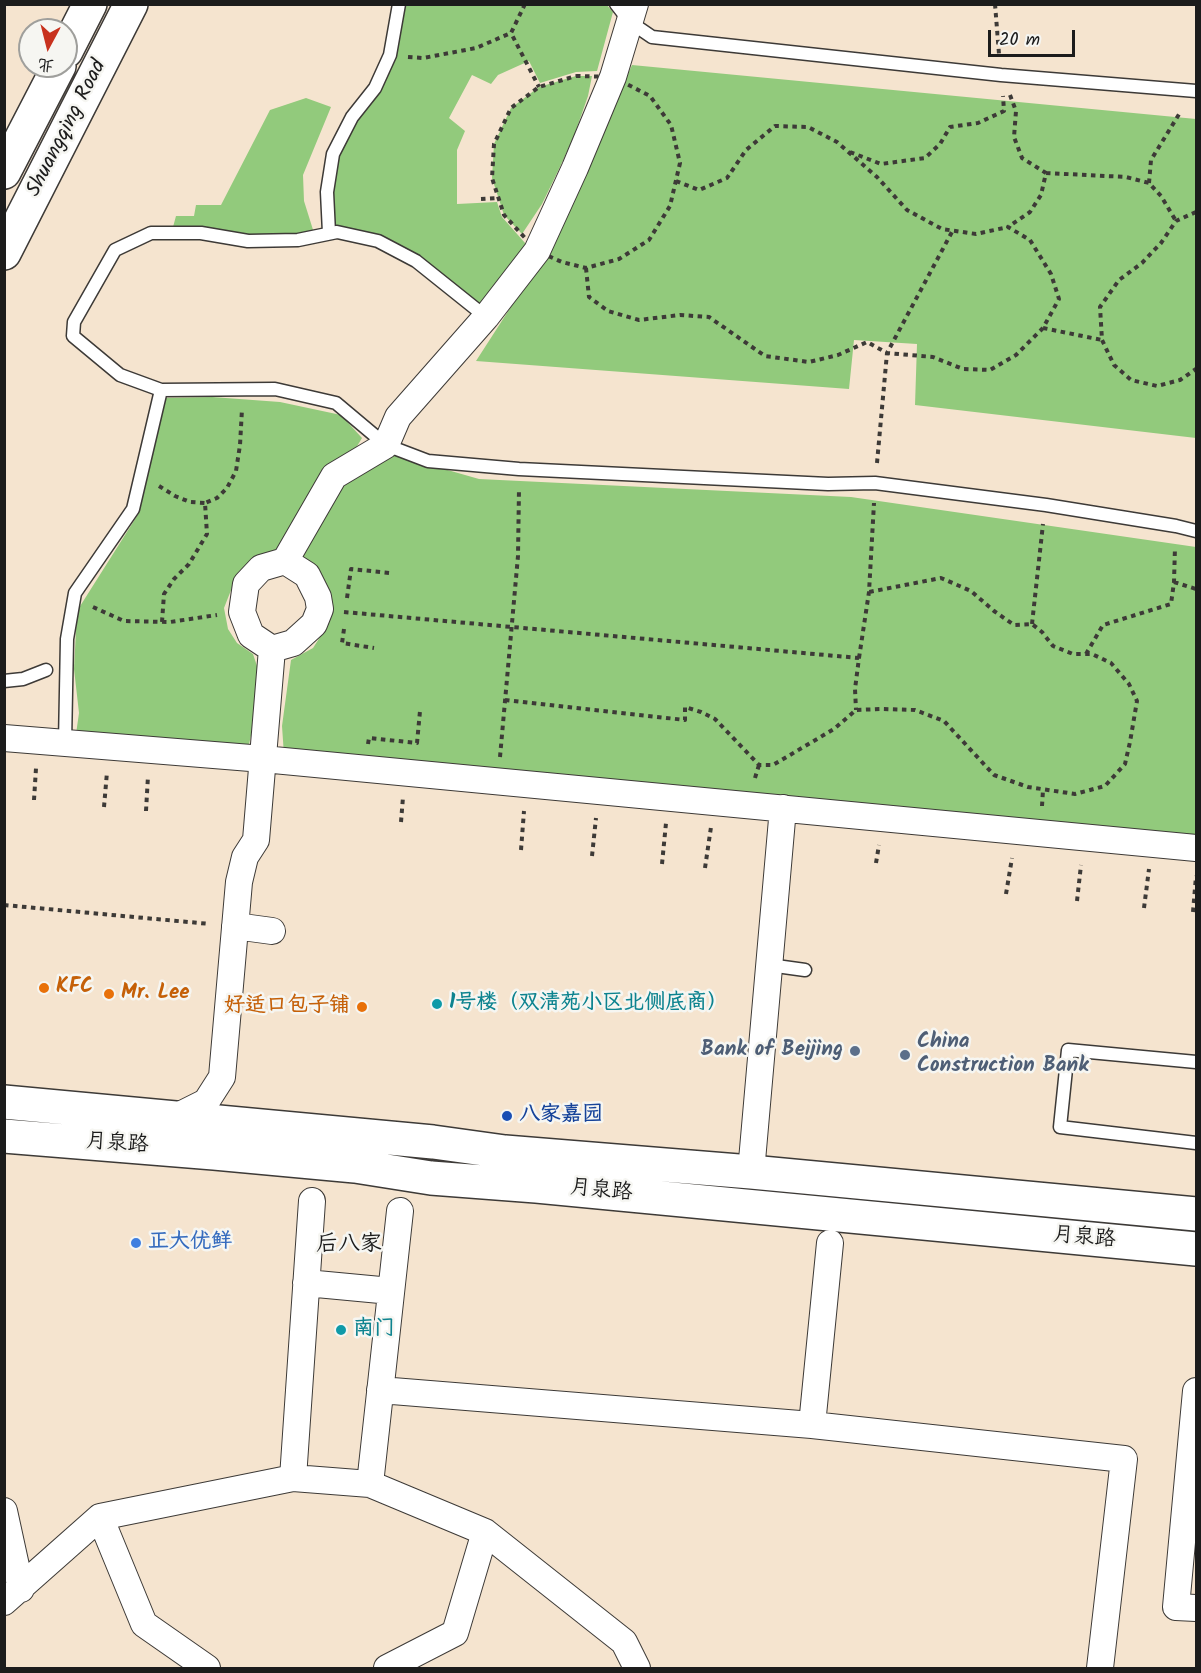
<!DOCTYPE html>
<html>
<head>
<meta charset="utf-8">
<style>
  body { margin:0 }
  #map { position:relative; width:1201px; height:1673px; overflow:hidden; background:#f5e4cf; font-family:Kalam,"LXGW WenKai TC",sans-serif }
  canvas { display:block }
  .frame { position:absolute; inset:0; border:6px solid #1c1c1c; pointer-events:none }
  .north { position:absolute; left:18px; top:18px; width:60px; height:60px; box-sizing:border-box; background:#f6f6f2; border:2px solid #9f9f9c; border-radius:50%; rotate:187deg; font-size:16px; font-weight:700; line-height:24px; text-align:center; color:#1c1c1c }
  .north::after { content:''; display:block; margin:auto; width:21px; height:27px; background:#c8321e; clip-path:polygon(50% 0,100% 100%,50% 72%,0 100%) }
  .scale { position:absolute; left:988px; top:30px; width:87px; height:27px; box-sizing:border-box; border:3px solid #1c1c1c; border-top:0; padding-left:8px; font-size:18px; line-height:21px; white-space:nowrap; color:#1c1c1c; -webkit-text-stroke:4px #f6f6f2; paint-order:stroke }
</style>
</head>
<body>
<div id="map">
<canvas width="1201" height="1673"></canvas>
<div class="frame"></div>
<div class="north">北</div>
<div class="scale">20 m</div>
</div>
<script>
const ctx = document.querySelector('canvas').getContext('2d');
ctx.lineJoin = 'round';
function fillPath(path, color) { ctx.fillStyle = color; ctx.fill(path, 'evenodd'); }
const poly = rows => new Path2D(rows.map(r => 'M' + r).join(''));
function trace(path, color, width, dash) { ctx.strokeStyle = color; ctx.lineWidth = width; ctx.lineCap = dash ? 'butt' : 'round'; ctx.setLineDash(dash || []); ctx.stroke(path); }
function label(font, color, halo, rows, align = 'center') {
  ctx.font = font + ' Kalam,"LXGW WenKai TC",sans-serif'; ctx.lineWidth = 5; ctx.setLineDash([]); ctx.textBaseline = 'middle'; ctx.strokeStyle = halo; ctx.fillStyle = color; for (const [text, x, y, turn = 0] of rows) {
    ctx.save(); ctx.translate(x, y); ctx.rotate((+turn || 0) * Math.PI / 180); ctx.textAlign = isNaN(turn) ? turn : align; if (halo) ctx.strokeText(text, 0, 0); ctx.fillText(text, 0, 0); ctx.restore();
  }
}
const green = poly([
  [606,4,613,12,597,71,576,72,540,83,529,61,498,75,491,84,472,75,449,118,465,131,457,150,457,204,497,202,502,217,533,252,485,314,378,239,331,230,329,193,335,155,377,88,400,5],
  [632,65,1196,119,1196,438,915,405,917,344,854,340,849,389,476,361,545,254],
  [576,76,592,76,588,96,574,136,559,169,542,204,522,234,504,215,492,178,494,144,511,108,539,87],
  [306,98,331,107,303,175,304,201,314,233,265,237,173,227,176,216,194,216,196,205,221,205,270,110],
  [212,397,280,402,341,415,362,438,353,453,322,470,283,556,235,580,224,608,228,629,237,643,253,654,260,675,257,708,248,749,76,734,79,713,74,669,77,611,137,516,150,467,162,398],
  [388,453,479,479,851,497,1196,547,1196,842,284,755,282,726,291,660,313,648,329,623,332,605,298,560,324,508,354,475]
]);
const path = poly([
  [525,4,511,33,539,87],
  [995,4,999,54],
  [408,57,423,58,476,48,511,33],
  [576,76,613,77,650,96,671,125,680,163,670,206,649,240,619,259,586,268,562,262,537,251,504,215,492,178,494,144,511,108,539,87,576,76],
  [850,152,881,164,925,158,940,144,950,127,978,123,1004,111,1003,96],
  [1046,173,1126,177,1149,183,1161,196,1176,221],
  [676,181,699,190,727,178,746,150,775,126,808,127,837,142,877,177,907,210,942,229,976,234,1008,227],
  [1149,183,1151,160,1181,111],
  [481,199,499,198],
  [1196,212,1176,221,1161,243,1142,263,1119,280,1100,307,1102,340,1114,365,1131,380,1157,386,1180,380,1196,369],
  [586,268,589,297,608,311,639,320,680,315,709,317,765,356,809,362,838,355,867,342,887,353,933,357,963,369,990,370,1016,355,1043,328,1059,299,1051,274,1030,240,1008,227,1030,212,1041,195,1046,173,1022,158,1014,137,1016,111,1010,95],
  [1043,328,1102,340],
  [877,463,887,353,953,230],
  [159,486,175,496,190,502,205,503],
  [1174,582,1196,589],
  [347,598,351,569,390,573],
  [93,607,124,621,170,622,217,615],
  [344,612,859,658,855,689,856,710],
  [162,622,164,594,174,579,189,564,207,534,205,503,217,498,227,488,236,471,240,445,242,409],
  [1032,624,1043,524],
  [344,629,342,643,374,648],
  [1086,654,1103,625,1171,604,1174,582,1175,547],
  [859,658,869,592,874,503],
  [505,700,685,720,685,707,701,712,715,719,759,765,773,765,834,729,856,710,882,709,915,710,944,721,994,775,1028,787,1075,794,1105,786,1125,764,1130,742,1137,701,1129,684,1111,663,1092,654,1073,654,1053,646,1042,632,1032,624,1014,625,994,611,971,591,941,578,869,592],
  [368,744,369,738,417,743,420,711],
  [500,757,518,556,519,489],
  [755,778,759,765],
  [34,800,36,768],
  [1042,806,1043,790],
  [104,807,107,772],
  [146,811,148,776],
  [401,822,403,797],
  [521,850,524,811],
  [592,856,596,818],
  [876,863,879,845],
  [662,864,666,823],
  [705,868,711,827],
  [1006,894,1012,858],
  [1077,901,1081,865],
  [4,905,210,924],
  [1144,908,1149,869],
  [1193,912,1196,876]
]);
const lane = poly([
  [616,4,630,22,652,37,1001,75,1196,91],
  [329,233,327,192,333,154,352,117,375,88,390,55,399,4],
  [486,317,416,261,378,241,337,232,298,240,248,241,201,233,151,233,115,250,74,322,73,336,120,375,161,390,275,389,336,403,386,445,428,461,519,469,828,484,875,483,1046,505,1176,526,1196,531],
  [4,681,23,679,46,670],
  [65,743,67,639,75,593,133,509,161,390],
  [769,965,805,970],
  [1196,1062,1068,1050,1060,1127,1196,1143]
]);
const street = poly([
  [272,649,293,643,314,624,320,609,318,597,307,575,285,561],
  [4,738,263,759,1196,848],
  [235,926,272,931],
  [174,1118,206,1102,222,1077,239,882,245,857,256,840,272,649,251,635,242,612,246,584,261,568,285,561,334,476,386,445,398,417,486,317,537,251,575,168,613,77,635,4],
  [751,1172,783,808],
  [306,1283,391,1291],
  [380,1390,812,1425,1124,1459,1100,1668],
  [1196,1391,1176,1607,1196,1608],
  [812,1425,830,1243],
  [293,1478,312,1201],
  [370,1484,400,1211],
  [4,1511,21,1589],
  [100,1517,144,1624,207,1668],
  [4,1602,100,1517,293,1478,370,1484,485,1532,624,1642,637,1668],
  [387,1668,455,1633,485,1532]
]);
const secondary = poly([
  [66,51,90,4],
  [4,172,59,66],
  [4,253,131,4],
  [4,1102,433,1142,505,1152,751,1172,1196,1214],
  [4,1136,214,1153,355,1166,431,1178,536,1186,1196,1249]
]);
const markers = [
  [44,988,6,"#e8710a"],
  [109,994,6,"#e8710a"],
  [437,1004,6,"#0f9aa8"],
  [362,1007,6,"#e8710a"],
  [855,1051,6,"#5c6f8a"],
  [905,1055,6,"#5c6f8a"],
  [507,1116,6,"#1a4fb4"],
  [136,1243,6,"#3f7fe0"],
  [341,1330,6,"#0f9aa8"]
];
const streetNames = [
  ["Shuangqing Road",68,129,-63],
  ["月泉路",117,1145,4],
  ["月泉路",601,1192,6],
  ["月泉路",1084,1239,5]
];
const foodNames = [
  ["KFC",56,988],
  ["Mr. Lee",121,994],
  ["好适口包子铺",350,1007,"right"]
];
const cultureNames = [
  ["1号楼（双清苑小区北侧底商）",449,1004],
  ["南门",353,1330]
];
const serviceNames = [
  ["China",917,1043],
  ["Construction Bank",917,1067],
  ["Bank of Beijing",843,1051,"right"]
];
const transitNames = [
  ["八家嘉园",519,1116]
];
const shopNames = [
  ["正大优鲜",148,1243]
];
const neighbourhoodNames = [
  ["后八家",349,1246]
];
fillPath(green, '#92ca7c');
trace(lane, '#3d3a37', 15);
trace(street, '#3d3a37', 28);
trace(secondary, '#3d3a37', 36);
trace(path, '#3d3a37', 4, [4.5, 4.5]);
trace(lane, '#fff', 12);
trace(street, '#fff', 26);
trace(secondary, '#fff', 33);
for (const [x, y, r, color] of markers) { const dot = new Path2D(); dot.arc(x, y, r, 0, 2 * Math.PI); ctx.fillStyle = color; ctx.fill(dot); trace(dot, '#f6f6f2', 2); }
label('21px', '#1c1c1c', '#f6f6f2', streetNames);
label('bold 21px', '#c56008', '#f6f6f2', foodNames, 'left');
label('bold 21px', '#0d838f', '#f6f6f2', cultureNames, 'left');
label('bold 21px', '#4e5e75', '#f6f6f2', serviceNames, 'left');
label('bold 21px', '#164399', '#f6f6f2', transitNames, 'left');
label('bold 21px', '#366cbe', '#f6f6f2', shopNames, 'left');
label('22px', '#1c1c1c', '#f6f6f2', neighbourhoodNames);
</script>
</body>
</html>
